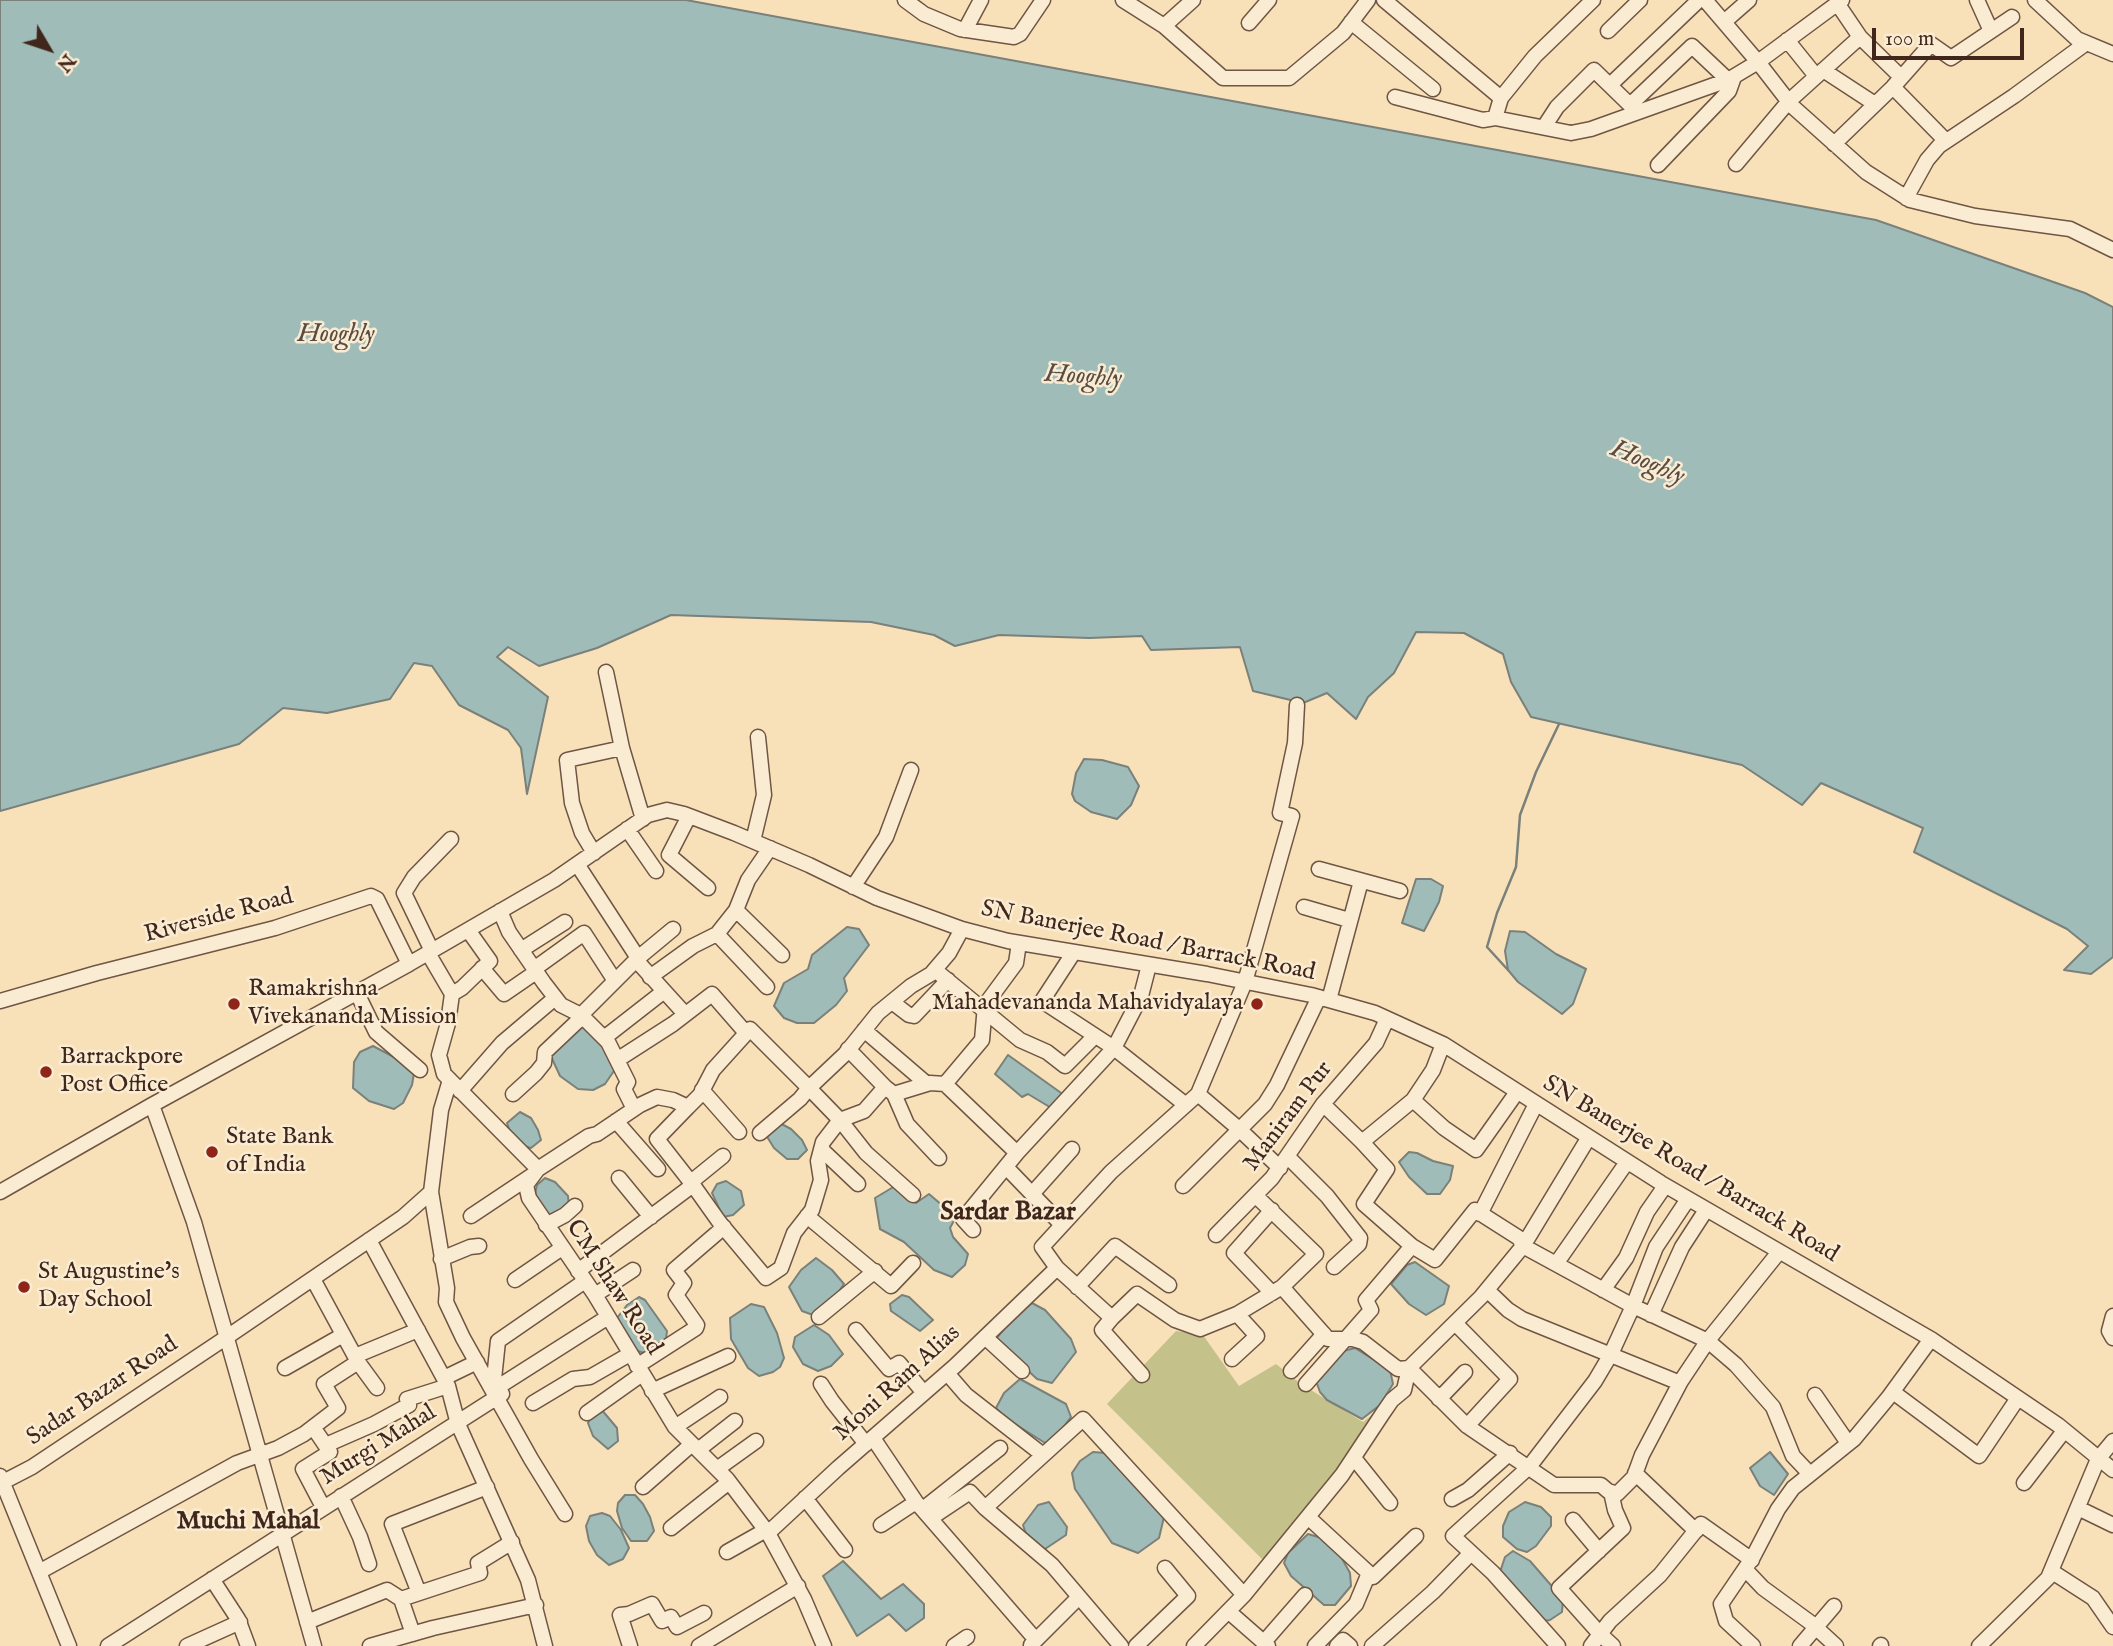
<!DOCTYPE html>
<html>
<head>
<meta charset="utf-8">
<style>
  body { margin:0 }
  #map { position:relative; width:2113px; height:1646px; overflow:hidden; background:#f8e1b9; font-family:"IM FELL English",serif }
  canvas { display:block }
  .north { position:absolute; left:14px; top:14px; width:70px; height:70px; -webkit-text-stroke:5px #faecd2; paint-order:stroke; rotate:129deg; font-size:19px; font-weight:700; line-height:28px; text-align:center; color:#41261c }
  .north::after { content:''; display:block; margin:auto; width:24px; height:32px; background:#41261c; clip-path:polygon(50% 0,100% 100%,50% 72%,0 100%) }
  .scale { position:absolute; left:1872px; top:28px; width:152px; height:32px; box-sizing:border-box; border:4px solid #41261c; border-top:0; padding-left:9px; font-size:21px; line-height:24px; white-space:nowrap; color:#41261c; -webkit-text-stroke:5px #faecd2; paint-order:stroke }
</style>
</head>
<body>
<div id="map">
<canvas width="2113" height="1646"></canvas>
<div class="north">N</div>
<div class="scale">100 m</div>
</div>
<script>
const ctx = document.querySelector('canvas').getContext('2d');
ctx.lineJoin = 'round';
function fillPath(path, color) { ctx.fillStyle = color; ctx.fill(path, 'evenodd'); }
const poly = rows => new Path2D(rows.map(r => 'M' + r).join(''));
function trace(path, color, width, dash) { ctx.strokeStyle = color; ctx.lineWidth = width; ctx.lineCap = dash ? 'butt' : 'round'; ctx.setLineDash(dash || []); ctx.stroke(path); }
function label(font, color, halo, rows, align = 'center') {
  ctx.font = font + ' "IM FELL English",serif'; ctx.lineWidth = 5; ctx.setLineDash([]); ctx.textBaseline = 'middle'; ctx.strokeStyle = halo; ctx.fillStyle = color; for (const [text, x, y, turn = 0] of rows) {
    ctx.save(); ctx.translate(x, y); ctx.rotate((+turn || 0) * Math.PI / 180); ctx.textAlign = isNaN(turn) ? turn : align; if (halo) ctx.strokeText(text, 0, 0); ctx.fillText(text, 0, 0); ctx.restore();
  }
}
const green = poly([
  [1176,1331,1203,1335,1239,1386,1276,1364,1301,1384,1363,1422,1372,1415,1376,1418,1342,1473,1266,1563,1107,1404]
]);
const water = poly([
  [0,0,686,0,1876,220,2085,293,2113,307,2113,957,2091,974,2064,970,2088,946,2067,929,1914,852,1923,828,1821,783,1802,805,1742,765,1531,717,1511,682,1503,654,1464,633,1416,632,1394,673,1368,697,1356,719,1327,693,1303,703,1253,691,1240,647,1151,650,1142,636,1089,638,999,635,955,646,934,635,871,622,671,615,597,648,539,666,508,647,497,657,548,697,527,794,521,748,508,730,459,705,432,666,414,663,390,699,327,713,283,708,239,744,0,811,0,0],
  [1084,759,1102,760,1128,767,1139,786,1131,805,1117,819,1091,812,1075,801,1072,794,1076,773,1084,759],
  [1416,879,1431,879,1443,886,1439,902,1424,931,1402,923,1416,879],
  [847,927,859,929,869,945,844,978,847,991,836,1005,814,1023,797,1023,784,1018,774,1006,784,983,808,969,812,955,847,927],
  [1510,931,1525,932,1556,954,1586,969,1573,1004,1562,1014,1518,982,1508,970,1505,951,1510,931],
  [575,1027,589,1027,618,1065,605,1084,593,1090,578,1089,560,1076,549,1052,575,1027],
  [373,1046,407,1064,414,1073,412,1085,403,1103,394,1109,369,1101,353,1088,354,1062,360,1052,373,1046],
  [1008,1055,1064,1095,1053,1109,1028,1094,1022,1097,995,1074,1008,1055],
  [520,1112,531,1118,538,1130,541,1140,531,1148,520,1145,511,1135,507,1123,520,1112],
  [776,1121,791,1129,802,1140,807,1150,798,1159,787,1159,774,1148,766,1135,776,1121],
  [1409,1152,1417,1153,1433,1161,1453,1166,1450,1180,1440,1194,1427,1194,1409,1177,1399,1162,1409,1152],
  [545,1178,555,1182,568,1196,569,1207,552,1219,534,1198,537,1185,545,1178],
  [726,1181,741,1191,744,1205,733,1215,723,1217,712,1193,717,1184,726,1181],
  [895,1186,916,1203,929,1194,956,1217,950,1228,953,1237,968,1254,965,1265,952,1277,934,1270,904,1242,880,1229,875,1198,895,1186],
  [816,1258,832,1270,844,1284,830,1304,813,1315,802,1311,789,1287,801,1270,816,1258],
  [1415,1262,1449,1286,1444,1304,1426,1315,1409,1304,1391,1284,1407,1265,1415,1262],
  [902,1295,909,1297,933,1320,920,1331,891,1311,890,1304,902,1295],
  [639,1297,645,1300,667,1331,666,1339,655,1351,647,1354,635,1350,617,1318,627,1305,639,1297],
  [1032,1303,1045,1310,1071,1339,1076,1352,1052,1383,1037,1379,995,1340,1014,1317,1032,1303],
  [751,1304,764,1307,777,1333,784,1358,780,1367,773,1372,759,1376,748,1368,731,1339,730,1318,751,1304],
  [814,1325,829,1335,843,1354,831,1366,818,1371,803,1364,793,1347,795,1337,814,1325],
  [1355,1348,1390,1370,1393,1384,1380,1405,1362,1419,1327,1400,1320,1392,1316,1381,1343,1351,1355,1348],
  [1020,1379,1066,1404,1071,1417,1055,1438,1045,1443,1004,1417,996,1408,1004,1393,1020,1379],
  [601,1409,617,1428,618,1441,608,1449,593,1436,588,1423,592,1414,601,1409],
  [1093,1452,1106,1453,1164,1517,1159,1538,1138,1553,1112,1543,1075,1489,1072,1473,1080,1461,1093,1452],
  [1770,1452,1788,1474,1774,1495,1760,1486,1750,1468,1770,1452],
  [625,1495,635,1495,643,1504,650,1517,654,1531,647,1541,631,1541,622,1528,617,1511,618,1503,625,1495],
  [1049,1502,1067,1527,1066,1535,1045,1549,1038,1548,1027,1537,1023,1525,1038,1505,1049,1502],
  [1525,1502,1541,1507,1551,1517,1551,1526,1536,1546,1527,1552,1517,1549,1503,1537,1503,1526,1509,1512,1525,1502],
  [602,1513,610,1516,621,1530,629,1548,623,1559,609,1565,597,1555,589,1541,586,1526,590,1516,602,1513],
  [1308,1534,1325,1539,1340,1555,1350,1573,1351,1586,1335,1605,1324,1605,1291,1576,1284,1563,1288,1553,1308,1534],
  [1513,1551,1530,1561,1563,1599,1562,1612,1550,1620,1544,1621,1500,1572,1505,1557,1513,1551],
  [843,1561,881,1599,903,1584,924,1604,924,1618,906,1631,889,1614,857,1636,823,1576,843,1561]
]);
const stream = poly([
  [1508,970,1487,947,1497,913,1516,867,1520,815,1536,772,1559,724]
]);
const minor = poly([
  [905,0,924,14,960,29,1014,37,1020,34,1043,0],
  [1123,0,1164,26,1223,78,1289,78,1343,33,1368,0],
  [1384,0,1501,98],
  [1593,0,1535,56,1501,98,1495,118,1571,133,1591,129,1728,80,1758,62,1842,0],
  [1705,0,1758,62,1792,106,1866,172,1910,200,1975,216,2070,229,2113,250],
  [1977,0,1991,31],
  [2035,0,2077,39,2113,54],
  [1837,3,1860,37,1901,77],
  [1351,22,1433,89],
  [1724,22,1749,0],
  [1249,23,1269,0],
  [1164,26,1193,0],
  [965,30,981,0],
  [1608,31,1640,0],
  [1787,40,1816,76],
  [1823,70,1875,104],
  [1610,85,1699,0],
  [1893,87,1946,141],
  [1395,97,1483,120,1495,118],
  [1544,127,1557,107,1594,70,1630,105,1692,46,1728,80],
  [1834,144,1893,87,1931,44,1951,58,2012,17],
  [1736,164,1789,101,1860,37],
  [1658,165,1729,91,1734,77],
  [1906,198,1927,160,1939,146,2014,96,2085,44],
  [606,672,622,748,643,819],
  [1297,705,1295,743,1280,813,1292,816,1245,982,1198,1094,1111,1172,1042,1247,1057,1268,1112,1318,1137,1294,1175,1320,1200,1329,1237,1314,1282,1287,1328,1339,1353,1339,1363,1342,1398,1369,1409,1368],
  [689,816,669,855,708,888],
  [627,829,656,871],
  [753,841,764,795,758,737],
  [594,853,582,833,572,803,567,760,622,748],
  [577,864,638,958,581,1015,608,1042,628,1082,624,1089,634,1109],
  [1319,869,1400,891],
  [853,887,886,837,911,770],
  [1304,907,1349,920],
  [736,910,782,955],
  [500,911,509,932,544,983,561,1005,581,1015],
  [717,934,767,987],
  [521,950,565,922],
  [432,951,404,893,414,877,451,839],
  [1074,952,1042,1001,1114,1048,1186,1105],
  [428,953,452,994,448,1023,439,1055,444,1074,538,1169,526,1185,529,1198,595,1295,675,1427,727,1479,768,1533,804,1599,824,1646],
  [638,958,673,929],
  [636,960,685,1014],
  [482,968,504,994,536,972],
  [534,969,584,933,615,981],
  [935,970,1020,1040,1047,1052,1065,1066,1095,1036],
  [650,977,693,946,717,934,736,910,748,880,770,848],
  [357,993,376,1032,420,1070],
  [452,994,462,988,490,961,468,930],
  [1329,1000,1361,881],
  [0,1001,97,973,275,928,371,896,377,899,409,964],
  [892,1002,909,1015,914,1016,948,980],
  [864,1030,927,1084],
  [604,1038,663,992],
  [848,1049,885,1087],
  [617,1060,673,1024,712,994,746,1033],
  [450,1080,441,1110,431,1192,447,1288,446,1302,463,1338,531,1459,565,1514],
  [945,1084,1017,1153],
  [702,1090,739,1132],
  [460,1091,502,1043,555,998],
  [513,1094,536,1073,544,1063,545,1052,582,1017],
  [894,1094,907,1124,939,1158],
  [1198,1094,1239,1129,1280,1168],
  [1413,1100,1444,1128,1476,1150,1517,1092],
  [1323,1104,1362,1142,1413,1100,1433,1070,1443,1044],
  [152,1105,194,1222,314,1646],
  [688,1107,657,1139,693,1185],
  [616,1121,658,1169],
  [760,1133,800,1099,809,1088,840,1120,866,1153,913,1195],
  [1362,1142,1387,1169,1364,1204,1412,1246,1435,1260,1475,1210,1519,1238,1523,1246,1633,1306,1708,1341,1736,1365,1773,1407,1793,1456,1810,1474],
  [821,1149,858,1184],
  [1288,1157,1327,1196,1360,1238,1359,1244,1334,1267],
  [1007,1168,1062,1225],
  [538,1169,589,1136,597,1134,640,1105,657,1097,673,1100,688,1107,700,1095,713,1070,750,1029,809,1088,845,1054,878,1013,911,986,931,974,949,953,962,929],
  [619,1178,651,1217],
  [691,1182,723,1156],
  [1183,1186,1265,1104,1277,1085,1319,997],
  [0,1192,152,1105,409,964,554,880,648,815,667,810,684,814,734,833,809,865,877,898,962,929,1008,941,1207,974,1311,995,1375,1013,1443,1044,1661,1183,1931,1339,2058,1425,2113,1470],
  [1032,1194,1072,1149],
  [1256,1196,1316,1254,1282,1287],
  [1480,1214,1536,1104],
  [471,1216,531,1176],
  [807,1216,891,1286,913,1263],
  [546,1225,565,1215,575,1206],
  [973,1230,963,1219,1017,1153,1114,1048,1141,996,1149,965],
  [1216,1235,1272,1178,1323,1104,1376,1043,1387,1019],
  [369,1240,448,1386,458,1424,528,1580,545,1646],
  [441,1259,470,1247,479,1246],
  [1556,1264,1627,1162],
  [578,1271,693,1185,720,1223,766,1278,781,1268,794,1233,812,1210,821,1180,818,1161,823,1142,840,1120,864,1111,885,1087,894,1094,930,1083,945,1084,982,1040,985,1005,1016,963,1019,943],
  [313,1279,358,1362,377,1388],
  [515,1280,562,1248],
  [1077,1287,1115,1246,1169,1285],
  [1487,1290,1508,1310,1522,1319,1680,1383],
  [1603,1290,1626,1258,1647,1212,1665,1186],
  [1272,1293,1234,1253,1272,1210],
  [595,1295,633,1270],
  [1651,1315,1682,1247,1706,1210],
  [2113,1316,2109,1331,2113,1338],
  [819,1317,875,1271],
  [1112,1318,1102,1330,1142,1375],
  [1455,1323,1510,1379,1467,1426],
  [856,1330,889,1369,899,1363,924,1393],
  [985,1337,1022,1371],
  [355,1356,418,1330],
  [1232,1359,1257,1336,1237,1314],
  [637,1366,696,1328,697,1325,676,1295,684,1283,674,1270,724,1227],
  [285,1368,343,1335],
  [1409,1368,1467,1426,1554,1485,1601,1485,1608,1491,1617,1494,1634,1477,1642,1455,1681,1381,1709,1339,1779,1252],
  [1291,1371,1324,1334],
  [947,1373,966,1395,1043,1455],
  [444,1378,477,1362],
  [821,1384,832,1401,866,1444],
  [1306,1384,1371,1310,1366,1300,1412,1246],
  [498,1387,608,1317],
  [652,1391,728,1356],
  [1893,1392,1979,1456,2018,1398],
  [1815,1395,1848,1443],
  [1439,1399,1465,1372],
  [533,1403,573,1379,590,1377,630,1354],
  [587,1413,642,1374],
  [313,1427,330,1452,303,1469,323,1507],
  [675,1427,720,1397],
  [873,1438,916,1502,1036,1640],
  [326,1445,374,1424,409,1405,407,1399,448,1386],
  [698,1450,735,1421],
  [1354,1458,1390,1503],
  [717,1469,756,1441],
  [1635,1473,1696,1531],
  [0,1476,69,1646],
  [3,1482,32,1467,227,1337,403,1217,431,1192],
  [2024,1483,2064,1431],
  [643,1487,692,1444],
  [1611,1492,1615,1510,1623,1528,1559,1588,1600,1634,1613,1646],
  [341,1496,360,1537,369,1564],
  [805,1498,845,1550],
  [1452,1499,1468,1490,1510,1453],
  [985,1508,1083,1419,1244,1595],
  [2078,1508,2113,1525],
  [923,1509,1000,1448],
  [1308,1517,1373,1577,1416,1536],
  [931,1518,970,1492,985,1508,1052,1565,1121,1646],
  [1573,1520,1599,1551],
  [881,1525,916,1502],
  [671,1528,729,1482],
  [768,1533,838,1468,955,1366,1057,1268],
  [727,1552,766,1530],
  [1745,1569,1763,1588,1811,1623,1836,1646],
  [2051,1571,2093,1598,2113,1627],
  [39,1572,237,1463,278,1448,304,1434,338,1408,324,1384,358,1362],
  [212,1579,238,1619,248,1646],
  [419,1593,392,1524,487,1487],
  [1228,1611,1268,1646],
  [307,1622,387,1590,401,1599],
  [413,1634,401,1599,480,1573,478,1563,512,1542],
  [1264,1642,1305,1595],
  [1031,1645,1079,1597],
  [108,1646,502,1394,494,1379,498,1341,585,1281],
  [187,1646,240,1622],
  [370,1646,433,1628,536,1605],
  [630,1646,620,1615,629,1614,652,1604,662,1621,671,1617,677,1627,704,1613],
  [699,1646,798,1586],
  [954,1646,967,1637],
  [1136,1646,1188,1596,1165,1568],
  [1194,1646,1244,1595,1342,1475,1383,1413,1392,1400,1404,1390,1409,1368,1481,1297,1523,1246,1589,1137],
  [1315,1646,1356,1604,1369,1573],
  [1337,1646,1343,1640,1350,1646],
  [1372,1646,1433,1592,1471,1553],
  [1558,1646,1493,1573,1453,1536,1529,1467,1595,1381,1611,1354,1633,1306,1656,1247,1688,1199],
  [1591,1646,1610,1621,1660,1575,1701,1524,1752,1560],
  [1753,1646,1726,1621,1721,1604,1753,1557,1778,1509,1793,1488,1854,1439,1888,1398,1931,1339],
  [1800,1646,1834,1606],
  [1880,1646,1881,1645],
  [1979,1646,2048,1578,2098,1459,2113,1441]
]);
const markers = [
  [234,1004,7,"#8f2418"],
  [1257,1004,7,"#8f2418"],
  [46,1072,7,"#8f2418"],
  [212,1152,7,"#8f2418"],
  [24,1287,7,"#8f2418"]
];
const streetNames = [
  ["Riverside Road",219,917,-15],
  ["SN Banerjee Road / Barrack Road",1148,942,11],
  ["Maniram Pur",1289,1117,-53],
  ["SN Banerjee Road / Barrack Road",1690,1170,31],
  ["CM Shaw Road",613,1288,57],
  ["Moni Ram Alias",898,1384,-42],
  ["Sadar Bazar Road",103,1392,-34],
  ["Murgi Mahal",379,1446,-32]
];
const poiNames = [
  ["Ramakrishna",248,990],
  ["Vivekananda Mission",248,1018],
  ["Mahadevananda Mahavidyalaya",1243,1004,"right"],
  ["Barrackpore",60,1058],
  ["Post Office",60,1086],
  ["State Bank",226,1138],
  ["of India",226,1166],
  ["St Augustine's",38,1273],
  ["Day School",38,1301]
];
const waterNames = [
  ["Hooghly",336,336],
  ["Hooghly",1083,378,4],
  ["Hooghly",1647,464,23]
];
const neighbourhoodNames = [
  ["Sardar Bazar",1008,1214],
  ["Muchi Mahal",248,1523]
];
fillPath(green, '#c4c18a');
fillPath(water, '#a0bcb8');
trace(water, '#7a807a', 2);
trace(stream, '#7a807a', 2.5);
trace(minor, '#6f5543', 17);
trace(minor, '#faecd2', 14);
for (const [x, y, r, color] of markers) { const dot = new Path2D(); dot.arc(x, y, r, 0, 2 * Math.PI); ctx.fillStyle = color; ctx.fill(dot); trace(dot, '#faecd2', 2.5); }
label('24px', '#41261c', '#faecd2', streetNames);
label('24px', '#41261c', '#faecd2', poiNames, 'left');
label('italic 26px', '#594c43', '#faecd2', waterNames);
label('bold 26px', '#41261c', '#faecd2', neighbourhoodNames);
</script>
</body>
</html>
